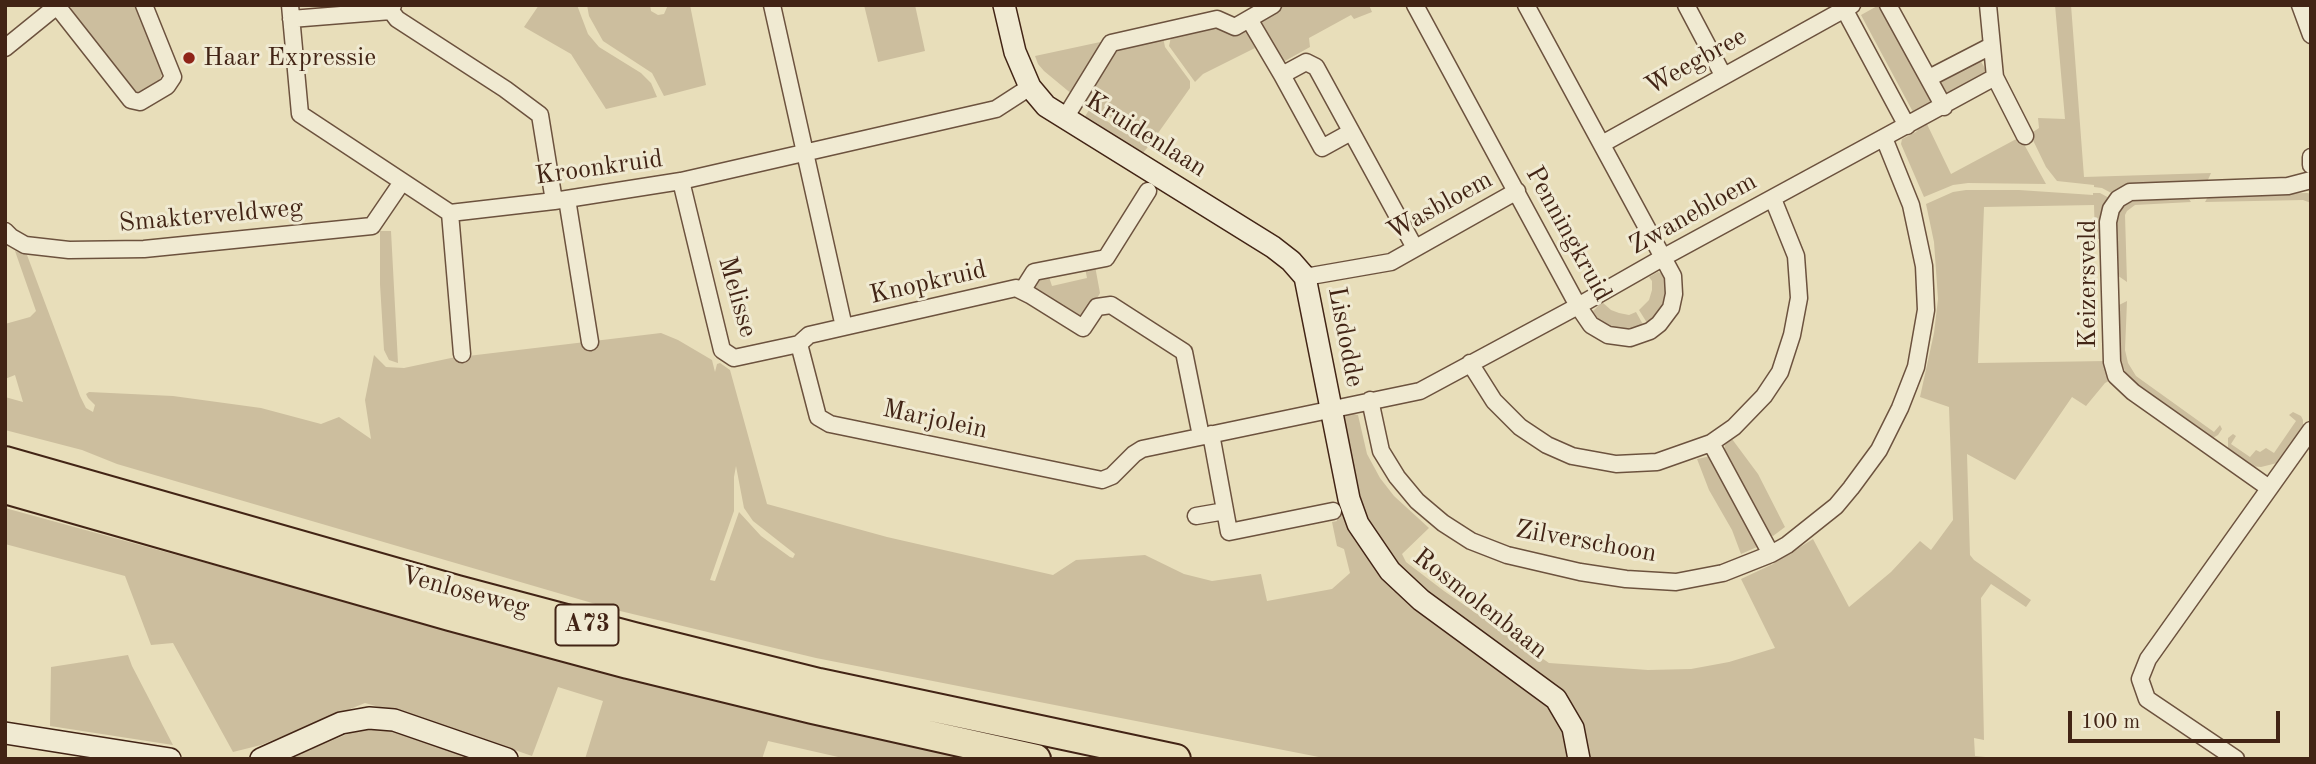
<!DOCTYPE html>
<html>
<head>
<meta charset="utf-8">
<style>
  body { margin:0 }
  #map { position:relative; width:2316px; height:764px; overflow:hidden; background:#e8deba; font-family:"Old Standard TT",serif }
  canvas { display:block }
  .frame { position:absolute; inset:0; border:7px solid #422415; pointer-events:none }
  .scale { position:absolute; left:2068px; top:711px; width:212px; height:32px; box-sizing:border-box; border:4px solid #422415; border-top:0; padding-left:9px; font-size:21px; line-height:24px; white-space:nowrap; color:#422415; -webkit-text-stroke:5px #f0ead2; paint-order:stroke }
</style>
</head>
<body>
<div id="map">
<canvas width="2316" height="764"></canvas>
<div class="frame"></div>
<div class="scale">100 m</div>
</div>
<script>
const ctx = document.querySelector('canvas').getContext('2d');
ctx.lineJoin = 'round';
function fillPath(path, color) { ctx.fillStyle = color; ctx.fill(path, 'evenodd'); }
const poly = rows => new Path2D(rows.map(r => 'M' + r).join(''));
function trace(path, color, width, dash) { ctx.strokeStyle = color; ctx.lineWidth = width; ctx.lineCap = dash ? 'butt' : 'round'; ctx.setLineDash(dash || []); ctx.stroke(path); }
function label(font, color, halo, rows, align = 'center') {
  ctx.font = font + ' "Old Standard TT",serif'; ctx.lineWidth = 6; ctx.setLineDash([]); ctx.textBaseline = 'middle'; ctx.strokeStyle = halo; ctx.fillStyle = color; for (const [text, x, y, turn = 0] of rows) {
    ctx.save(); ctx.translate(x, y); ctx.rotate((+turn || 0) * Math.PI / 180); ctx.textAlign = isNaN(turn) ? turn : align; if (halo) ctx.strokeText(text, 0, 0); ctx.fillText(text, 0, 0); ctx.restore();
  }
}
const green = poly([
  [72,5,136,5,163,73,158,82,138,94,128,91,104,59,105,54,70,12],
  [539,5,577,5,588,34,599,47,641,73,651,83,657,97,606,109,571,54,524,27],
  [587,5,650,5,651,11,658,15,664,14,668,5,690,5,706,85,664,96,652,73,603,41,589,16],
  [864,5,915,5,925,51,878,62],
  [1284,5,1369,5,1372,12,1354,19,1351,15,1309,38,1310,47,1285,61,1278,57,1260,25,1264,16],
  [1879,5,1931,102,1913,112,1861,15],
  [2055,5,2071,5,2084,177,2211,173,2207,182,2115,195,2102,188,2094,187,2094,185,2057,181,2046,167,2030,134,2039,128,2038,118,2065,119],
  [1217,24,1247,32,1255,48,1203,74,1195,82,1169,46,1171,37],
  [1163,37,1165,47,1190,81,1190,88,1151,143,1082,100,1110,53,1119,46],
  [1105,41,1073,95,1044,71,1038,64,1035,56],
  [1980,60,1986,70,1983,75,1949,94,1944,93,1938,84,1939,78],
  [1089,110,1148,147,1141,155,1081,123],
  [1925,120,1951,174,2020,137,2046,184,1968,183,1953,185,1924,197,1901,144,1902,139,1916,132],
  [1966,190,2019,190,2093,195,2093,193,2100,193,2111,199,2103,239,2095,239,2094,205,1984,207,1978,363,2107,361,2113,379,2105,383,2086,406,2072,397,2015,480,1967,454,1970,555,1974,560,2031,600,2026,607,1991,584,1981,598,1984,740,1974,738,1975,756,2006,759,1583,759,1581,731,1474,630,1393,565,1362,518,1340,418,1352,408,1353,414,1358,415,1367,454,1380,478,1394,496,1429,528,1402,554,1406,562,1444,591,1549,663,1648,670,1691,669,1729,662,1775,648,1741,579,1773,564,1813,539,1849,607,1891,572,1920,541,1931,550,1953,520,1949,407,1920,397,1934,333,1938,299,1934,242,1926,204,1953,192],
  [2307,193,2311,194,2311,203,2303,200,2205,202,2209,195],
  [2187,196,2191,202,2135,205,2127,211,2125,215,2127,282,2117,275,2115,224,2120,208,2134,198],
  [380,231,391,231,398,363,389,360,384,350,380,284],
  [15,251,27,255,80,396,86,408,93,412,95,405,88,398,86,394,89,392,173,396,261,408,321,424,339,417,371,439,365,400,374,355,386,367,404,368,451,358,661,333,678,340,712,360,715,372,717,364,720,363,730,370,767,504,887,537,1053,575,1076,560,1145,555,1184,574,1212,581,1261,574,1267,601,1332,589,1350,573,1344,549,1337,546,1332,522,1337,521,1334,509,1339,507,1339,503,1344,502,1350,520,1545,702,1570,738,1570,759,1329,759,816,658,616,610,117,464,82,450,5,430,5,397,23,402,15,375,5,379,5,324,30,317,36,311],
  [736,466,744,508,753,521,795,554,793,558,790,557,761,536,739,512,715,581,710,580,734,511,734,477],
  [1095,266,1100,293,1088,315,1079,318,1032,291,1039,279,1049,277,1052,286,1087,278,1085,268],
  [1658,272,1667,275,1669,297,1649,326,1639,310,1649,300,1652,290,1652,281,1649,277],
  [2127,301,2125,350,2128,363,2136,376,2214,432,2220,425,2222,429,2218,435,2213,438,2205,435,2129,380,2119,358,2117,306],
  [1602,302,1611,310,1619,313,1629,315,1636,312,1645,328,1617,332,1599,320,1593,311],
  [2293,412,2301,416,2303,420,2303,427,2277,463,2261,467,2250,466,2228,449,2228,438,2233,434,2236,436,2231,444,2250,457,2256,450,2260,452,2266,448,2274,453,2296,421,2289,415],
  [1732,439,1758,474,1785,527,1773,536,1769,534,1724,453,1725,445],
  [1711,456,1758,542,1757,547,1741,554,1732,530,1709,490,1697,459],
  [5,508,509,646,977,759,847,759,768,741,762,759,585,759,603,701,558,687,532,756,439,724,365,703,261,745,233,752,173,643,151,645,125,576,5,544],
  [128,655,132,666,173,745,50,726,51,667],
  [369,725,391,728,485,759,288,759]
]);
const street = poly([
  [290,5,300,114,450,213,554,201,681,181,996,109,1030,87],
  [393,5,391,11,397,19,505,89,540,115,554,201],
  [772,5,844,327,809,335,799,344,818,417,830,424,1102,480,1112,476,1134,454,1142,449,1420,391,1578,306,1664,257,1995,77],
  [1415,5,1578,306,1591,325,1608,335,1630,338,1650,331,1659,324,1671,308,1674,294,1673,276,1526,5],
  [1686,5,1723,75],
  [1842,5,1907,126],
  [1888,5,1944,107],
  [1988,5,1995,77,2025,136],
  [2300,5,2311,35],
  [57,6,131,100,140,102,167,86,173,77,144,5],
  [291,19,391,11],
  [1249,19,1282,75,1322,148,1351,132],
  [5,48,58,5],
  [1282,75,1306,62,1316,67,1415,248],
  [1929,78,1991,46],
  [1065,118,1111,43,1217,19,1235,27,1273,5],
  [1602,144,1852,5],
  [2311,157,2311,165],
  [681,181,722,350,734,358,799,344],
  [567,199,590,342],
  [450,213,462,354],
  [5,231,11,237,25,245,69,250,144,249,372,226,402,182],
  [1305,277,1391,262,1517,191],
  [1022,291,1034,272,1106,258,1148,191],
  [844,327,1016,288,1030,295,1083,328,1097,307,1111,305,1184,352,1201,436],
  [1470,363,1494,401,1520,427,1547,445,1572,456,1616,464,1657,462,1711,443,1734,427,1764,396,1780,372,1792,335,1799,298,1796,256,1773,199],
  [1370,400,1381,451,1397,477,1417,501,1443,523,1471,541,1507,555,1580,572,1626,579,1676,582,1723,573,1771,554,1787,545,1836,506,1851,488,1879,450,1900,408,1916,367,1926,310,1924,266,1911,205,1884,138],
  [1211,434,1229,532,1333,511],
  [1711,443,1771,554],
  [2269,488,2133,392,2116,376,2112,362,2108,222,2111,209,2118,199,2130,192,2288,186,2311,180],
  [1196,516,1225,511],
  [2236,759,2147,699,2140,679,2148,659,2311,430]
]);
const secondary = poly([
  [1004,5,1015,52,1030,87,1046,106,1273,247,1291,261,1305,277,1349,499,1358,524,1390,571,1421,600,1556,699,1573,728,1579,759],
  [5,733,170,759],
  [261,759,341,723,369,718,394,720,507,759]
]);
const highway = poly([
  [5,461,457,590,634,637,819,683,1176,759],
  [5,489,450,616,628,664,812,709,1036,759]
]);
const markers = [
  [189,58,7,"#8f2418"]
];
const shields = [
  [587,625,63]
];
const shieldNames = [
  ["A73",587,625]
];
const poiNames = [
  ["Haar Expressie",203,58]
];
const streetNames = [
  ["Weegbree",1696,62,-29],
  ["Kruidenlaan",1146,135,32],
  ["Kroonkruid",599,168,-8],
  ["Wasbloem",1440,206,-29],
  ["Zwanebloem",1693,214,-29],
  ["Smakterveldweg",211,216,-5],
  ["Penningkruid",1568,234,61],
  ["Knopkruid",928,283,-13],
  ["Keizersveld",2088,284,-90],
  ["Melisse",737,297,74],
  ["Lisdodde",1345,337,79],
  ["Marjolein",935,420,12],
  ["Zilverschoon",1586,542,10],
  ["Venloseweg",465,592,15],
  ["Rosmolenbaan",1480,604,38]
];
fillPath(green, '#ccbe9e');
trace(street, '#6c523e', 19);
trace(secondary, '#422415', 24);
trace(highway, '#422415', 32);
trace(street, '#f0ead2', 16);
trace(secondary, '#f0ead2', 21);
trace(highway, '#e8deba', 28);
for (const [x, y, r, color] of markers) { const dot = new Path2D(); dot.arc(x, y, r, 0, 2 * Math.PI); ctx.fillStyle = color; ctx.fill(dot); trace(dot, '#f0ead2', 2.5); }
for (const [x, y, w] of shields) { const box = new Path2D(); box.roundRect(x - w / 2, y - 20.5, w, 41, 5); ctx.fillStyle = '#f0ead2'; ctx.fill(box); trace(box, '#422415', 2); }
label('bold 24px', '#422415', null, shieldNames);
label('26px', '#422415', '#f0ead2', poiNames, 'left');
label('26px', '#422415', '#f0ead2', streetNames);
</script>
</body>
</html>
